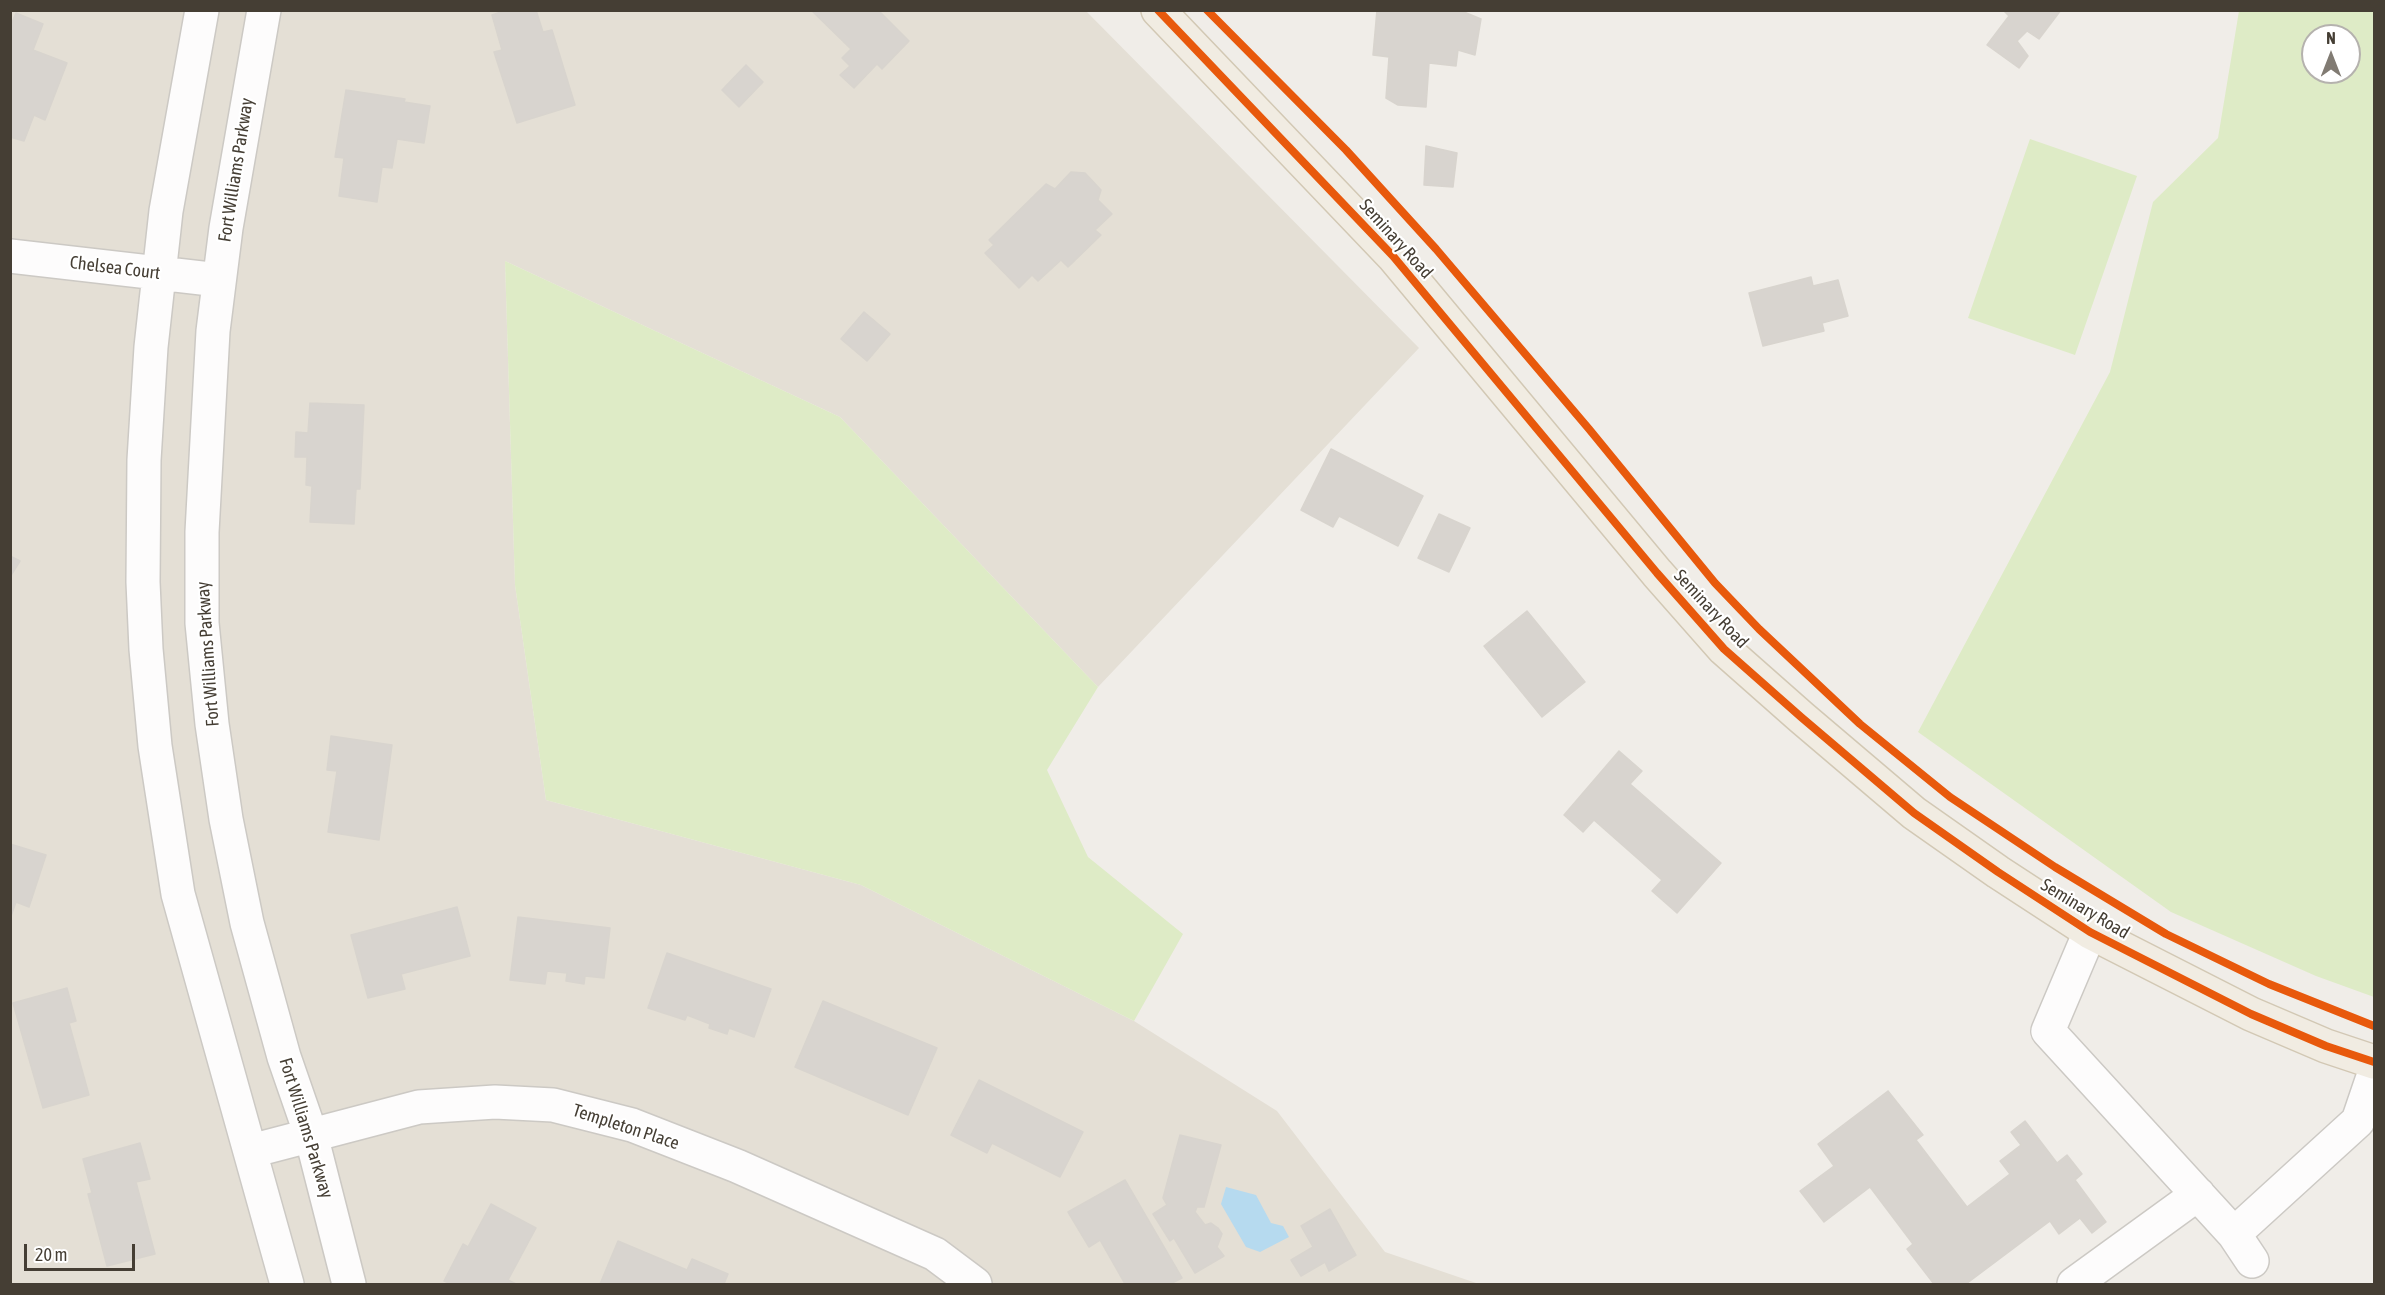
<!DOCTYPE html>
<html>
<head>
<meta charset="utf-8">
<style>
  body { margin:0 }
  #map { position:relative; width:2385px; height:1295px; overflow:hidden; background:#f0ede8; font-family:"Asap Condensed",sans-serif }
  canvas { display:block }
  .frame { position:absolute; inset:0; border:12px solid #453e34; pointer-events:none }
  .north { position:absolute; left:2301px; top:24px; width:60px; height:60px; box-sizing:border-box; background:#fff; border:2px solid #b5b2ae; border-radius:50%; rotate:0deg; font-size:16px; font-weight:700; line-height:24px; text-align:center; color:#453e34 }
  .north::after { content:''; display:block; margin:auto; width:21px; height:27px; background:#817b73; clip-path:polygon(50% 0,100% 100%,50% 72%,0 100%) }
  .scale { position:absolute; left:24px; top:1244px; width:111px; height:27px; box-sizing:border-box; border:3px solid #453e34; border-top:0; padding-left:8px; font-size:18px; line-height:21px; white-space:nowrap; color:#453e34; -webkit-text-stroke:4px #fff; paint-order:stroke }
</style>
</head>
<body>
<div id="map">
<canvas width="2385" height="1295"></canvas>
<div class="frame"></div>
<div class="north">N</div>
<div class="scale">20 m</div>
</div>
<script>
const ctx = document.querySelector('canvas').getContext('2d');
ctx.lineJoin = 'round';
function fillPath(path, color) { ctx.fillStyle = color; ctx.fill(path, 'evenodd'); }
const poly = rows => new Path2D(rows.map(r => 'M' + r).join(''));
function trace(path, color, width, dash) { ctx.strokeStyle = color; ctx.lineWidth = width; ctx.lineCap = dash ? 'butt' : 'round'; ctx.setLineDash(dash || []); ctx.stroke(path); }
function label(font, color, halo, rows, align = 'center') {
  ctx.font = font + ' "Asap Condensed",sans-serif'; ctx.lineWidth = 4.5; ctx.setLineDash([]); ctx.textBaseline = 'middle'; ctx.strokeStyle = halo; ctx.fillStyle = color; for (const [text, x, y, turn = 0] of rows) {
    ctx.save(); ctx.translate(x, y); ctx.rotate((+turn || 0) * Math.PI / 180); ctx.textAlign = isNaN(turn) ? turn : align; if (halo) ctx.strokeText(text, 0, 0); ctx.fillText(text, 0, 0); ctx.restore();
  }
}
const residential = poly([
  [10,11,1086,11,1419,348,1098,687,840,417,505,261,515,585,546,800,861,885,1134,1021,1277,1111,1385,1252,1479,1284,11,1284]
]);
const green = poly([
  [2239,11,2374,11,2374,997,2316,976,2171,912,1918,732,2110,372,2153,202,2218,138],
  [2313,36,2349,36,2349,72,2313,72],
  [2030,139,2137,176,2075,355,1968,318],
  [505,261,840,417,1098,687,1047,770,1088,857,1183,934,1134,1021,861,885,546,800,515,585]
]);
const water = poly([
  [1226,1187,1256,1195,1271,1223,1283,1226,1289,1237,1260,1252,1246,1247,1221,1204]
]);
const building = poly([
  [507,10,536,10,543,32,552,30,575,105,517,123,494,52,502,50,492,15,507,10],
  [811,10,878,10,909,41,882,69,877,64,854,88,840,75,850,66,842,58,851,49,811,10],
  [1377,10,1459,10,1481,19,1475,55,1458,50,1456,66,1429,63,1426,107,1398,105,1386,98,1389,57,1373,55,1377,10],
  [2003,10,2061,10,2039,39,2027,31,2017,41,2028,56,2019,68,1987,45,2009,16,2003,10],
  [16,13,43,24,33,50,67,63,45,120,34,115,24,141,10,137,10,27,16,13],
  [746,65,763,82,739,107,722,90,746,65],
  [346,90,405,99,404,102,430,106,424,143,397,139,392,168,382,167,377,202,339,196,344,158,335,157,346,90],
  [1426,146,1457,153,1453,187,1424,185,1426,146],
  [1071,172,1085,173,1101,190,1098,200,1112,214,1095,230,1101,235,1068,267,1061,260,1038,281,1032,275,1019,288,985,253,994,245,989,240,1046,184,1055,189,1071,172],
  [1811,277,1813,286,1838,280,1848,316,1822,323,1824,331,1763,346,1749,293,1811,277],
  [864,312,890,334,867,361,841,339,864,312],
  [310,403,364,405,360,489,356,489,354,524,310,522,312,486,306,485,307,457,295,457,296,432,308,433,310,403],
  [1331,449,1423,496,1398,546,1339,516,1333,527,1301,510,1331,449],
  [1439,514,1470,528,1449,572,1418,558,1439,514],
  [10,556,20,561,10,577,10,556],
  [1527,611,1585,682,1542,717,1484,646,1527,611],
  [331,736,392,745,379,840,328,832,337,771,327,770,331,736],
  [1619,751,1642,771,1630,784,1721,863,1677,913,1652,891,1662,880,1594,820,1583,832,1564,815,1619,751],
  [10,844,46,855,29,907,16,902,10,919,10,844],
  [457,907,470,956,401,974,405,989,368,998,351,935,457,907],
  [518,917,610,928,604,978,585,976,584,984,566,981,567,973,547,971,545,984,510,980,518,917],
  [667,953,771,989,754,1037,729,1028,727,1034,709,1028,710,1024,687,1015,685,1020,648,1008,667,953],
  [67,988,76,1021,69,1023,89,1095,43,1108,13,1003,67,988],
  [823,1001,937,1048,908,1115,795,1067,823,1001],
  [979,1080,1083,1132,1060,1177,992,1143,987,1153,951,1135,979,1080],
  [1888,1091,1923,1135,1916,1140,1967,1207,2010,1174,2000,1161,2021,1145,2011,1132,2025,1121,2057,1163,2067,1155,2082,1174,2075,1180,2106,1222,2092,1233,2080,1218,2059,1234,2050,1221,1966,1284,1934,1284,1907,1249,1913,1244,1870,1187,1824,1222,1800,1191,1834,1166,1818,1144,1888,1091],
  [1180,1135,1221,1145,1204,1207,1197,1207,1195,1212,1205,1225,1211,1223,1218,1228,1222,1234,1217,1247,1224,1256,1195,1273,1174,1238,1170,1241,1153,1214,1167,1205,1163,1198,1180,1135],
  [140,1143,150,1179,136,1182,155,1254,107,1266,88,1194,92,1193,83,1159,140,1143],
  [1125,1180,1182,1278,1170,1284,1125,1284,1100,1240,1089,1247,1068,1212,1125,1180],
  [491,1204,536,1228,508,1280,516,1284,451,1284,444,1281,463,1244,468,1247,491,1204],
  [1330,1209,1356,1255,1329,1271,1325,1262,1301,1276,1291,1260,1313,1247,1301,1226,1330,1209],
  [618,1241,687,1270,692,1259,728,1274,724,1284,600,1284,618,1241]
]);
const minor = poly([
  [202,10,166,211,151,347,144,460,143,582,146,649,155,746,178,894,287,1284],
  [264,10,226,228,213,331,202,532,202,623,212,724,226,819,247,923,284,1057,311,1135,349,1284],
  [10,256,219,280],
  [2090,932,2048,1031,2234,1234,2358,1121,2374,1074],
  [251,1151,419,1107,495,1102,553,1105,632,1125,737,1166,935,1254,975,1284],
  [2234,1234,2252,1261],
  [2074,1284,2198,1194]
]);
const major = poly([
  [1158,10,1393,256,1657,573,1724,649,1801,717,1914,813,1998,872,2090,932,2251,1014,2326,1046,2374,1062]
]);
const cycleway = poly([
  [1158,10,1393,256,1657,573,1724,649,1801,717,1914,813,1998,872,2090,932,2251,1014,2326,1046,2374,1062],
  [1207,10,1346,150,1436,249,1589,429,1715,583,1759,629,1860,724,1950,797,2055,867,2166,934,2269,984,2374,1026]
]);
const streetNames = [
  ["Fort Williams Parkway",236,170,-81],
  ["Seminary Road",1396,239,48],
  ["Chelsea Court",115,268,7],
  ["Seminary Road",1711,609,47],
  ["Fort Williams Parkway",208,654,-94],
  ["Seminary Road",2085,909,31],
  ["Templeton Place",626,1127,18],
  ["Fort Williams Parkway",306,1128,73]
];
fillPath(residential, '#e4dfd5');
fillPath(green, '#deebc6');
fillPath(water, '#b6daef');
fillPath(building, '#d8d4cf');
trace(building, '#d8d4ce', 1.5);
trace(minor, '#ccc9c4', 36);
trace(major, '#d2c8b4', 36);
trace(minor, '#fdfcfc', 33);
trace(major, '#f1ece2', 33);
trace(cycleway, '#e8590c', 8);
label('18px', '#453e34', '#fff', streetNames);
</script>
</body>
</html>
